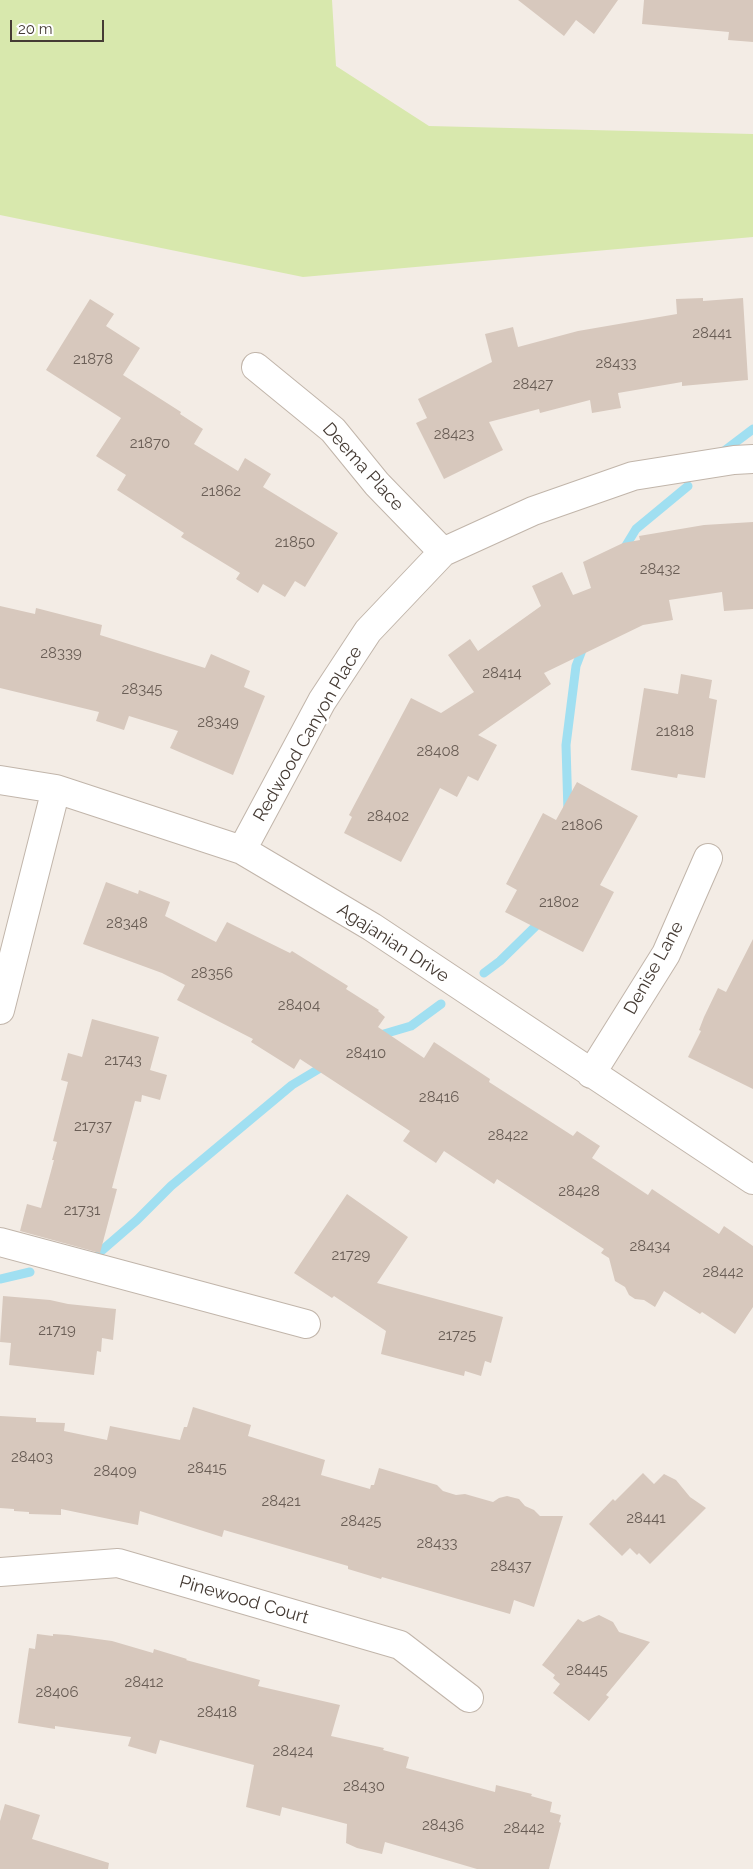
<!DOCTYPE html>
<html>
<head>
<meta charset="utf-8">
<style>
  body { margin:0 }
  #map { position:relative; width:753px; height:1869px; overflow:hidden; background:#f3ece5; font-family:Raleway,sans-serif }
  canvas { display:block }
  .scale { position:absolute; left:10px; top:20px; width:94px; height:22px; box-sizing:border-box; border:2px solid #453b34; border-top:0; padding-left:6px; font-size:15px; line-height:18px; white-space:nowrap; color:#453b34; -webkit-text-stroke:4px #fff; paint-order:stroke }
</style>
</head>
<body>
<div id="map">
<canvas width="753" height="1869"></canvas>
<div class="scale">20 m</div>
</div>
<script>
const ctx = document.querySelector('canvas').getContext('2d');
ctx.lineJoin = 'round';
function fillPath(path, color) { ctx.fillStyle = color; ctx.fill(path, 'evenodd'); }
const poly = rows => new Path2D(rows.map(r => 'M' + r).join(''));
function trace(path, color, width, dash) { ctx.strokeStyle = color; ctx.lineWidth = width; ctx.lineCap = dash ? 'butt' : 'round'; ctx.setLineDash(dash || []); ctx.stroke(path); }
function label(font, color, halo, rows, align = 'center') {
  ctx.font = font + ' Raleway,sans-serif'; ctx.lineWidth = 5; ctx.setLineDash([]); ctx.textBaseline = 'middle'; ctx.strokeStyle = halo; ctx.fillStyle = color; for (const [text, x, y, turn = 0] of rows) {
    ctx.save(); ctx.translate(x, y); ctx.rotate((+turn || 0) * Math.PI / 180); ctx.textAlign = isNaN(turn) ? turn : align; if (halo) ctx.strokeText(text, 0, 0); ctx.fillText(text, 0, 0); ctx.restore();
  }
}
const green = poly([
  [0,0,332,0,336,66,429,126,753,134,753,237,303,277,0,215]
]);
const stream = poly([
  [724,451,753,429],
  [622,552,636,529,688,486],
  [568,812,566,745,576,666,584,645],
  [484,973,500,961,543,919],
  [377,1036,411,1026,441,1004],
  [100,1252,137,1220,171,1186,292,1085,327,1064],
  [0,1279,30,1272]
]);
const building = poly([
  [518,0,618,0,594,34,576,20,564,36],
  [644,0,753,0,753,42,728,40,729,32,642,24],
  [703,298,703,301,743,298,748,380,682,386,682,382,618,393,621,408,592,413,590,400,540,413,539,409,489,422,503,450,444,479,416,423,427,418,418,399,492,362,485,334,513,327,518,347,578,331,677,314,676,299],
  [90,299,114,314,106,326,140,348,123,375,181,412,180,414,203,429,194,444,238,471,245,458,271,474,263,487,338,533,305,587,295,581,285,597,263,584,258,593,236,579,240,573,181,537,184,533,117,490,126,475,96,456,121,418,46,370],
  [753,522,753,609,724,611,722,592,669,600,673,620,643,625,544,673,551,684,478,735,497,745,478,781,468,776,457,797,440,788,401,862,344,833,352,817,349,815,411,698,441,713,474,692,448,655,470,639,478,651,541,606,532,586,562,572,573,595,591,588,583,562,623,543,640,540,639,536,704,525],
  [0,606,35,614,36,608,102,625,100,635,205,668,211,654,250,671,244,687,265,696,233,775,170,748,178,731,129,716,124,730,96,721,99,712,0,688],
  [681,674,712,680,709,698,717,700,705,778,678,774,677,778,631,770,644,688,678,694],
  [577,782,638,816,600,885,614,892,583,952,505,912,517,890,506,884,543,813,556,820],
  [106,882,138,894,139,890,170,902,165,916,216,942,227,922,290,953,292,951,348,986,346,989,379,1010,378,1011,385,1017,378,1027,424,1058,434,1042,490,1079,489,1082,573,1136,577,1131,600,1146,592,1158,648,1195,652,1189,719,1234,724,1226,753,1246,753,1307,735,1334,702,1312,700,1314,664,1291,655,1307,644,1300,635,1299,629,1295,625,1287,615,1281,609,1258,601,1253,604,1249,497,1179,494,1184,444,1151,436,1163,403,1141,410,1131,300,1059,294,1069,251,1042,253,1039,177,1000,185,985,162,973,83,944],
  [753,939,753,1089,688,1057,701,1031,699,1030,704,1017,718,988,726,992],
  [92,1019,159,1037,150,1070,167,1075,160,1100,142,1095,141,1102,135,1101,112,1188,117,1189,100,1253,20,1231,27,1204,41,1208,54,1160,52,1160,57,1142,53,1141,68,1082,61,1080,68,1053,82,1057],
  [347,1194,408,1237,377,1283,503,1317,491,1363,485,1361,481,1376,465,1371,464,1376,381,1354,386,1331,334,1296,332,1298,294,1273],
  [3,1296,50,1300,68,1304,116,1309,113,1340,102,1338,101,1352,97,1351,94,1375,9,1365,11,1343,0,1342],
  [193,1407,251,1425,248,1436,325,1460,321,1475,370,1489,371,1485,374,1485,379,1468,437,1485,443,1491,456,1495,465,1494,493,1502,499,1498,507,1496,519,1499,525,1506,534,1510,540,1516,563,1516,534,1607,514,1600,510,1614,382,1577,381,1579,348,1569,348,1566,224,1530,222,1537,140,1511,138,1525,61,1509,61,1515,29,1514,29,1512,14,1511,14,1509,0,1508,0,1416,36,1418,36,1422,65,1423,64,1431,107,1440,110,1426,180,1440,184,1427,187,1427],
  [643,1473,654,1484,664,1474,676,1480,690,1497,706,1508,650,1564,639,1553,637,1555,630,1548,622,1556,589,1524,613,1499,615,1501],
  [599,1615,613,1622,619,1632,650,1642,606,1695,609,1697,589,1721,553,1693,560,1684,553,1678,555,1675,542,1665,578,1619,583,1622],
  [37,1634,53,1636,53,1634,68,1635,112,1641,153,1653,154,1649,187,1659,186,1660,260,1680,258,1686,340,1705,331,1736,384,1748,383,1750,409,1757,406,1768,495,1792,496,1785,532,1794,531,1796,552,1802,550,1812,561,1815,559,1822,561,1823,549,1869,477,1869,385,1842,382,1854,357,1848,346,1843,347,1824,282,1807,280,1816,246,1807,254,1765,160,1740,156,1754,128,1746,131,1737,55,1726,55,1729,18,1723,29,1648,35,1649],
  [5,1804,40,1815,32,1839,109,1863,108,1869,0,1869,0,1821]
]);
const minor = poly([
  [256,367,333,430,377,484,443,552],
  [0,780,56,789,242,850,372,927,753,1180],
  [242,850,322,701,368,631,443,552,533,511,633,476,734,460,753,459],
  [0,1010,56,789],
  [591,1074,666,954,708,858],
  [0,1242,306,1324],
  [0,1572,118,1563,400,1645,469,1698]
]);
const numberNames = [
  ["28441",712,333],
  ["21878",93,359],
  ["28433",616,363],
  ["28427",533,384],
  ["28423",454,434],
  ["21870",150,443],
  ["21862",221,491],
  ["21850",295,542],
  ["28432",660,569],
  ["28339",61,653],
  ["28414",502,673],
  ["28345",142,689],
  ["28349",218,722],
  ["21818",675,731],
  ["28408",438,751],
  ["28402",388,816],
  ["21806",582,825],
  ["21802",559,902],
  ["28348",127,923],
  ["28356",212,973],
  ["28404",299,1005],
  ["28410",366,1053],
  ["21743",123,1060],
  ["28416",439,1097],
  ["21737",93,1126],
  ["28422",508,1135],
  ["28428",579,1191],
  ["21731",82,1210],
  ["28434",650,1246],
  ["21729",351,1255],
  ["28442",723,1272],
  ["21719",57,1330],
  ["21725",457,1335],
  ["28403",32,1457],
  ["28415",207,1468],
  ["28409",115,1471],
  ["28421",281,1501],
  ["28441",646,1518],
  ["28425",361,1521],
  ["28433",437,1543],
  ["28437",511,1566],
  ["28445",587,1670],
  ["28412",144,1682],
  ["28406",57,1692],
  ["28418",217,1712],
  ["28424",293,1751],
  ["28430",364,1786],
  ["28436",443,1825],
  ["28442",524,1828]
];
const streetNames = [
  ["Deema Place",363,467,48],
  ["Redwood Canyon Place",308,734,-60],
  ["Agajanian Drive",393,943,33],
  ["Denise Lane",654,968,-61],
  ["Pinewood Court",244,1600,16]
];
fillPath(green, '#d8e8ad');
trace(stream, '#a0dff1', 9);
fillPath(building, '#d7c8bd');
trace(minor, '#c1b5aa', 30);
trace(minor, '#fff', 28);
label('15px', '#6a5e56', null, numberNames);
label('18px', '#453b34', '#fff', streetNames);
</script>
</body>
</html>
